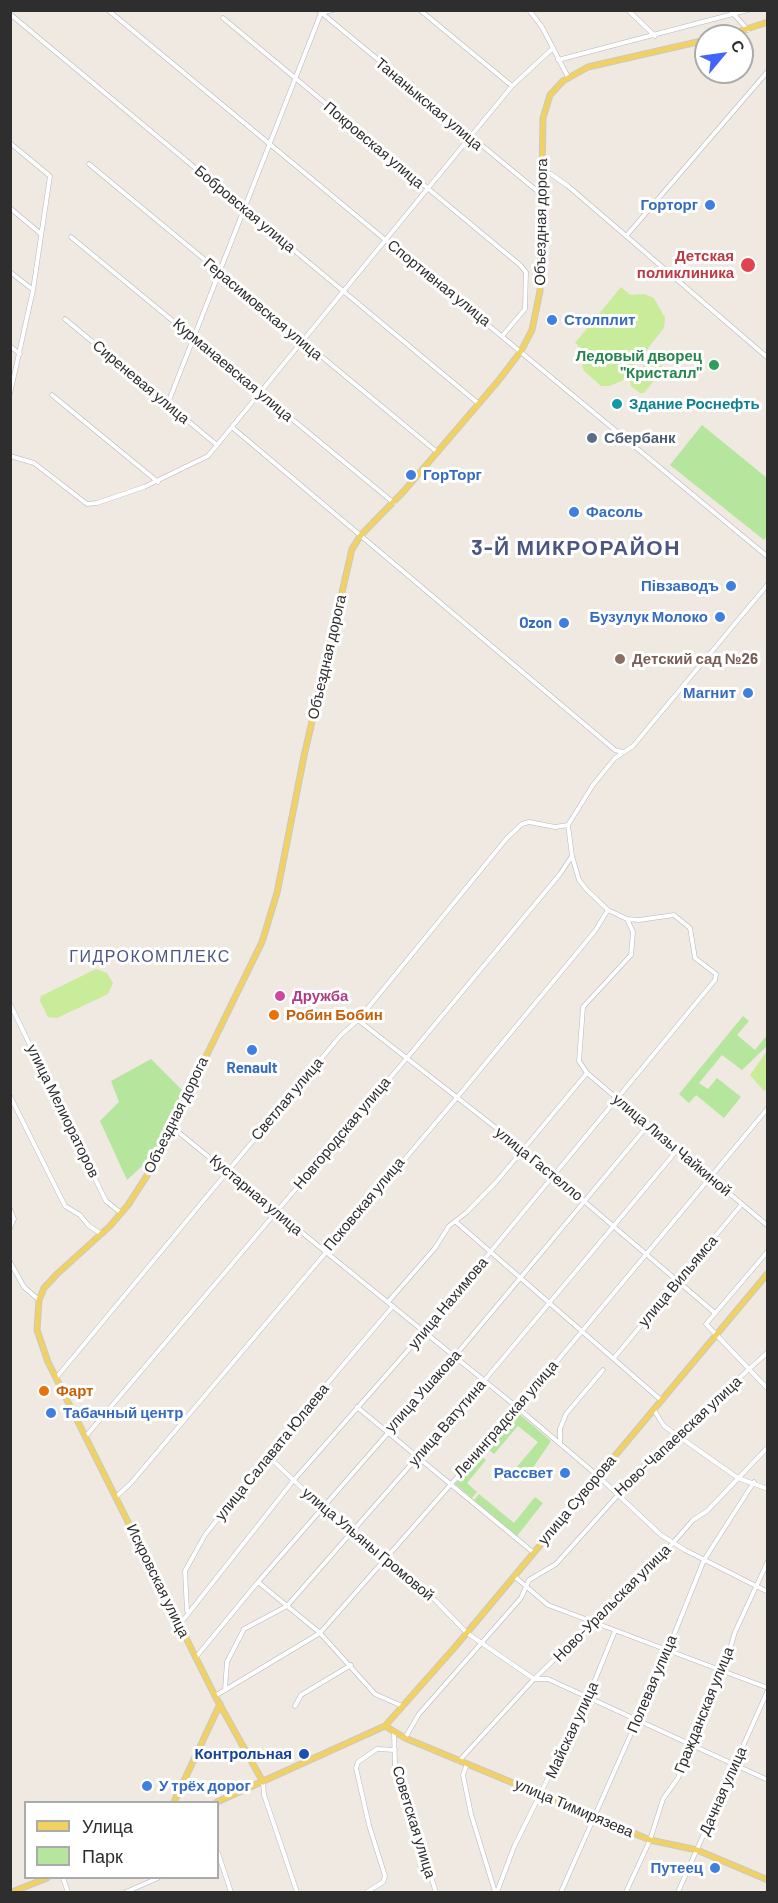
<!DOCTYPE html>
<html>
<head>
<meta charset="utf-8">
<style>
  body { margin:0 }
  #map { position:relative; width:778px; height:1903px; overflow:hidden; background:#efe9e1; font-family:Barlow,sans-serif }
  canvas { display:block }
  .frame { position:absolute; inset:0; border:12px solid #2e2e2e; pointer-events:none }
  .legend { position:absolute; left:24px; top:1801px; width:195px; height:78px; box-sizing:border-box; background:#fff; border:2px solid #ababab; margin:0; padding:8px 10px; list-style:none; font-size:18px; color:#2e2e2e }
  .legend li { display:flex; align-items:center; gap:12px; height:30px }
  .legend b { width:30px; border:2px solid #ababab }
  .north { position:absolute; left:694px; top:24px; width:60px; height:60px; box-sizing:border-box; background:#fff; border:2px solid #ababab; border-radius:50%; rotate:61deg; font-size:16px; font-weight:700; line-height:24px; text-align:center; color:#2e2e2e }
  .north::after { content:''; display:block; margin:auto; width:21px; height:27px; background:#4264fb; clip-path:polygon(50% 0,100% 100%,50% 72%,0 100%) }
</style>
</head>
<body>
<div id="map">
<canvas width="778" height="1903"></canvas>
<div class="frame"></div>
<ul class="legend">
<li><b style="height:8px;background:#f2d163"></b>Улица</li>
<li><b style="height:16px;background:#b6e59e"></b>Парк</li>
</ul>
<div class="north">С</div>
</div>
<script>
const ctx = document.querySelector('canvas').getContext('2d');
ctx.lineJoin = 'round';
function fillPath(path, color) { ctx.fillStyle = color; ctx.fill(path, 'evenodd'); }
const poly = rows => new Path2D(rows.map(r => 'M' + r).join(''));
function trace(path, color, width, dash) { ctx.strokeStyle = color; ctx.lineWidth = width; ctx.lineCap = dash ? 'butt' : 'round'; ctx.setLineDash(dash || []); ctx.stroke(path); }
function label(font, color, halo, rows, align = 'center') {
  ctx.font = font + ' Barlow,sans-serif'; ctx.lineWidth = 6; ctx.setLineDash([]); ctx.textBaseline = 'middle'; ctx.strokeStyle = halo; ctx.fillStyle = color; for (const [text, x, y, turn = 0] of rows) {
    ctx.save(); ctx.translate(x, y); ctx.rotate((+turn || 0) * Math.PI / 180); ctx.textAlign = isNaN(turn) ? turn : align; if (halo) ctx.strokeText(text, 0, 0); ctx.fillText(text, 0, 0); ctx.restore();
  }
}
const green = poly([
  [702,425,767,478,767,536,764,540,670,465],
  [743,1016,749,1021,737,1035,755,1050,767,1035,767,1046,742,1070,722,1055,699,1083,708,1089,717,1078,741,1097,724,1118,696,1095,689,1103,679,1094],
  [151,1059,183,1091,153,1156,127,1180,100,1121,119,1102,111,1081],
  [517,1412,551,1441,526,1478,515,1469,538,1442,518,1426,494,1454,487,1448],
  [480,1455,486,1460,467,1483,477,1492,472,1498,455,1484],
  [479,1494,514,1523,535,1497,543,1503,517,1536,474,1500]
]);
const pitch = poly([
  [621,287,630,295,644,294,654,298,665,318,664,328,622,381,609,386,601,386,584,371,581,361,584,351,575,343],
  [650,358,655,359,664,368,644,393,640,393,631,386,630,382],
  [96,969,107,973,113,983,108,994,57,1018,48,1017,40,1001,41,996],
  [767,1051,767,1090,764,1091,750,1075]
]);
const minor = poly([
  [108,10,768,557],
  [318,10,542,195],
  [420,10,512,86],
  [529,10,542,27,568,77],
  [628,10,655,36],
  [730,10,748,30],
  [10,14,479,404],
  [223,18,520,265,526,272,525,309,503,335],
  [558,60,748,10],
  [10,143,50,176,33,290,10,394],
  [89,164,437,452],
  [542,173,551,174,568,186,768,358],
  [10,208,41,234],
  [627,235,768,71],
  [71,237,394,503],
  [10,272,32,289],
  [65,319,217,445],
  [10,346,20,354],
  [52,395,158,482],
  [168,403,321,13,333,10],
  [233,428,615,750,622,752],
  [10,456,34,463,87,504,97,503,144,487,208,456,512,86,552,49],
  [627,919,633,932,631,955,583,1007,579,1061,587,1073,768,1226],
  [10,1004,106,1201,121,1213],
  [358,1020,523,1149,715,1313],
  [10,1096,65,1206,80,1215,88,1225,101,1234],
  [172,1127,518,1408,598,1476,661,1535,685,1550,768,1592],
  [10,1209,14,1219,10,1228],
  [455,1221,661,1400],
  [768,1251,706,1324,768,1389],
  [10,1262,24,1287,39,1300],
  [388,1302,435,1248,449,1226,467,1212,497,1181,587,1073],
  [614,1358,742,1204],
  [56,1378,341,1035,358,1020,507,838,522,824,529,822,555,827,568,825],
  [357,1407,534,1553],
  [654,1410,664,1426,738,1478,768,1489],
  [86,1436,407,1058,560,874,572,856],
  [560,1443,560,1429,566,1414,603,1370],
  [268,1456,322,1507,435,1600,467,1633,534,1679,548,1679,768,1780],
  [116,1497,131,1483,460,1094,595,931,608,910],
  [514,1576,548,1605,768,1688],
  [258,1582,320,1633,375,1694,402,1706],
  [187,1611,185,1571,205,1535,288,1430,393,1306],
  [180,1624,293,1481,425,1331,715,980,716,974,695,958,690,928,674,915,639,920,627,919,608,910,587,890,579,880,572,856,568,825,593,785,615,758,633,746,768,584],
  [196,1657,258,1582,455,1356,649,1124],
  [225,1690,227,1662,244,1629,287,1606,484,1381,678,1149],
  [215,1696,320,1633,518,1408,768,1108],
  [295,1706,301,1695,351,1665],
  [394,1732,395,1765,399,1781,436,1892],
  [405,1738,419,1714,521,1598,529,1580,556,1564,653,1456,768,1352],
  [459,1761,534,1679,659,1559,693,1520,707,1511,768,1447],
  [467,1764,463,1775,471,1814,495,1892],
  [263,1782,264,1795,297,1892],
  [218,1853,231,1892],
  [63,1878,68,1892],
  [126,1892,158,1878],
  [367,1892,383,1882,385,1876,369,1825,356,1768,358,1762,377,1749,395,1750],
  [497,1892,514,1847,588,1697,615,1631],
  [561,1892,665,1657,704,1560,754,1482],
  [626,1892,650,1840,663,1799,678,1778,723,1672,735,1632,768,1561],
  [678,1892,768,1690]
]);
const major = poly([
  [725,36,768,22],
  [385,1726,405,1738,650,1840,697,1850,768,1880],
  [263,1782,215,1696,48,1362,37,1330,39,1300,44,1288,57,1274,110,1226,128,1205,150,1171,262,942,277,893,304,756,352,549,361,535,404,491,499,380,521,351,532,330,540,291,543,118,550,95,563,81,588,67,706,40],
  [174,1802,220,1704],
  [217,1802,385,1726,455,1647,768,1273],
  [12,1892,47,1878]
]);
const markers = [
  [710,205,6,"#3f7fe0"],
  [748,265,8,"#e0444e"],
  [552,320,6,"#3f7fe0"],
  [714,365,6,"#2e9e5b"],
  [617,404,6,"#0f9aa8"],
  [592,438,6,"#5c6f8a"],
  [411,475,6,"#3f7fe0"],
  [574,512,6,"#3f7fe0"],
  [731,586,6,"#3f7fe0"],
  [720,617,6,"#3f7fe0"],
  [564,623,6,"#3f7fe0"],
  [620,659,6,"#8d6e63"],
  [748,693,6,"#3f7fe0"],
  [280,996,6,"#d1479c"],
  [274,1015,6,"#e8710a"],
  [252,1050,6,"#3f7fe0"],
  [44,1391,6,"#e8710a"],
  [51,1413,6,"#3f7fe0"],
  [565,1473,6,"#3f7fe0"],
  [304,1754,6,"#1a4fb4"],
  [147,1786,6,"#3f7fe0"],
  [715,1868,6,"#3f7fe0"]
];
const streetNames = [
  ["Тананыкская улица",429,104,40],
  ["Покровская улица",374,145,40],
  ["Бобровская улица",245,209,40],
  ["Объездная дорога",541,222,-89],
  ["Спортивная улица",439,283,39],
  ["Герасимовская улица",263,309,40],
  ["Курманаевская улица",233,370,40],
  ["Сиреневая улица",141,382,40],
  ["Объездная дорога",327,657,-77],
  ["Светлая улица",287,1099,-50],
  ["улица Мелиораторов",63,1111,64],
  ["Объездная дорога",176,1115,-64],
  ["Новгородская улица",342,1133,-50],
  ["улица Лизы Чайкиной",672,1145,40],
  ["улица Гастелло",539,1164,39],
  ["Кустарная улица",256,1195,40],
  ["Псковская улица",364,1204,-50],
  ["улица Вильямса",678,1281,-50],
  ["улица Нахимова",448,1303,-50],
  ["улица Ушакова",423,1391,-48],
  ["Ленинградская улица",506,1419,-49],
  ["улица Ватутина",447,1423,-49],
  ["Ново-Чапаевская улица",678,1436,-43],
  ["улица Салавата Юлаева",272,1452,-51],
  ["улица Суворова",577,1500,-50],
  ["улица Ульяны Громовой",368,1544,40],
  ["Искровская улица",158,1581,64],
  ["Ново-Уральская улица",612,1603,-45],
  ["Полевая улица",652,1684,-67],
  ["Гражданская улица",704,1710,-68],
  ["Майская улица",572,1730,-65],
  ["Дачная улица",723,1791,-66],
  ["улица Тимирязева",574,1808,23],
  ["Советская улица",414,1822,73]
];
const shopNames = [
  ["Горторг",698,205],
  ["Столплит",564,320,"left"],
  ["ГорТорг",423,475,"left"],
  ["Фасоль",586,512,"left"],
  ["Півзаводъ",719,586],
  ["Бузулук Молоко",708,617],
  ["Ozon",552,623],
  ["Магнит",736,693],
  ["Renault",252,1068,"center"],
  ["Табачный центр",63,1413,"left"],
  ["Рассвет",553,1473],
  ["У трёх дорог",159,1786,"left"],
  ["Путеец",703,1868]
];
const healthNames = [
  ["Детская",734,256],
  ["поликлиника",734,273]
];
const leisureNames = [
  ["Ледовый дворец",702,356],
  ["\"Кристалл\"",702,373]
];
const cultureNames = [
  ["Здание Роснефть",629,404]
];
const serviceNames = [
  ["Сбербанк",604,438]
];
const educationNames = [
  ["Детский сад №26",632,659]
];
const hotelNames = [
  ["Дружба",292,996]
];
const foodNames = [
  ["Робин Бобин",286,1015],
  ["Фарт",56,1391]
];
const transitNames = [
  ["Контрольная",292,1754]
];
const neighbourhoodNames = [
  ["ГИДРОКОМПЛЕКС",150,957]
];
const districtNames = [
  ["3-Й МИКРОРАЙОН",576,548]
];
fillPath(green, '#b6e59e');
fillPath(pitch, '#c9ec9a');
trace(minor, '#b4b7c1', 5);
trace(major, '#c9c9c9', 7);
trace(minor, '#fff', 4);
trace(major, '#f2d163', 5);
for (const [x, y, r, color] of markers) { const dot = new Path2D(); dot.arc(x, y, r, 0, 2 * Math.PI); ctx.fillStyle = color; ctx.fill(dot); trace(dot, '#fff', 2); }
label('15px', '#2e2e2e', '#fff', streetNames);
label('bold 15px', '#366cbe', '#fff', shopNames, 'right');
label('bold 15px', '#be3a42', '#fff', healthNames, 'right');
label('bold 15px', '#27864d', '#fff', leisureNames, 'right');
label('bold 15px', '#0d838f', '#fff', cultureNames, 'left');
label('bold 15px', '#4e5e75', '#fff', serviceNames, 'left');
label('bold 15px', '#785e54', '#fff', educationNames, 'left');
label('bold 15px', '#b23c85', '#fff', hotelNames, 'left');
label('bold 15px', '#c56008', '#fff', foodNames, 'left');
label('bold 15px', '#164399', '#fff', transitNames, 'right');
ctx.letterSpacing = '1.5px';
label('16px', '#4d5680', '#fff', neighbourhoodNames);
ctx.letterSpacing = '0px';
ctx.letterSpacing = '1.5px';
label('bold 21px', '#4d5680', '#fff', districtNames);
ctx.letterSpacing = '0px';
</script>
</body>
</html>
